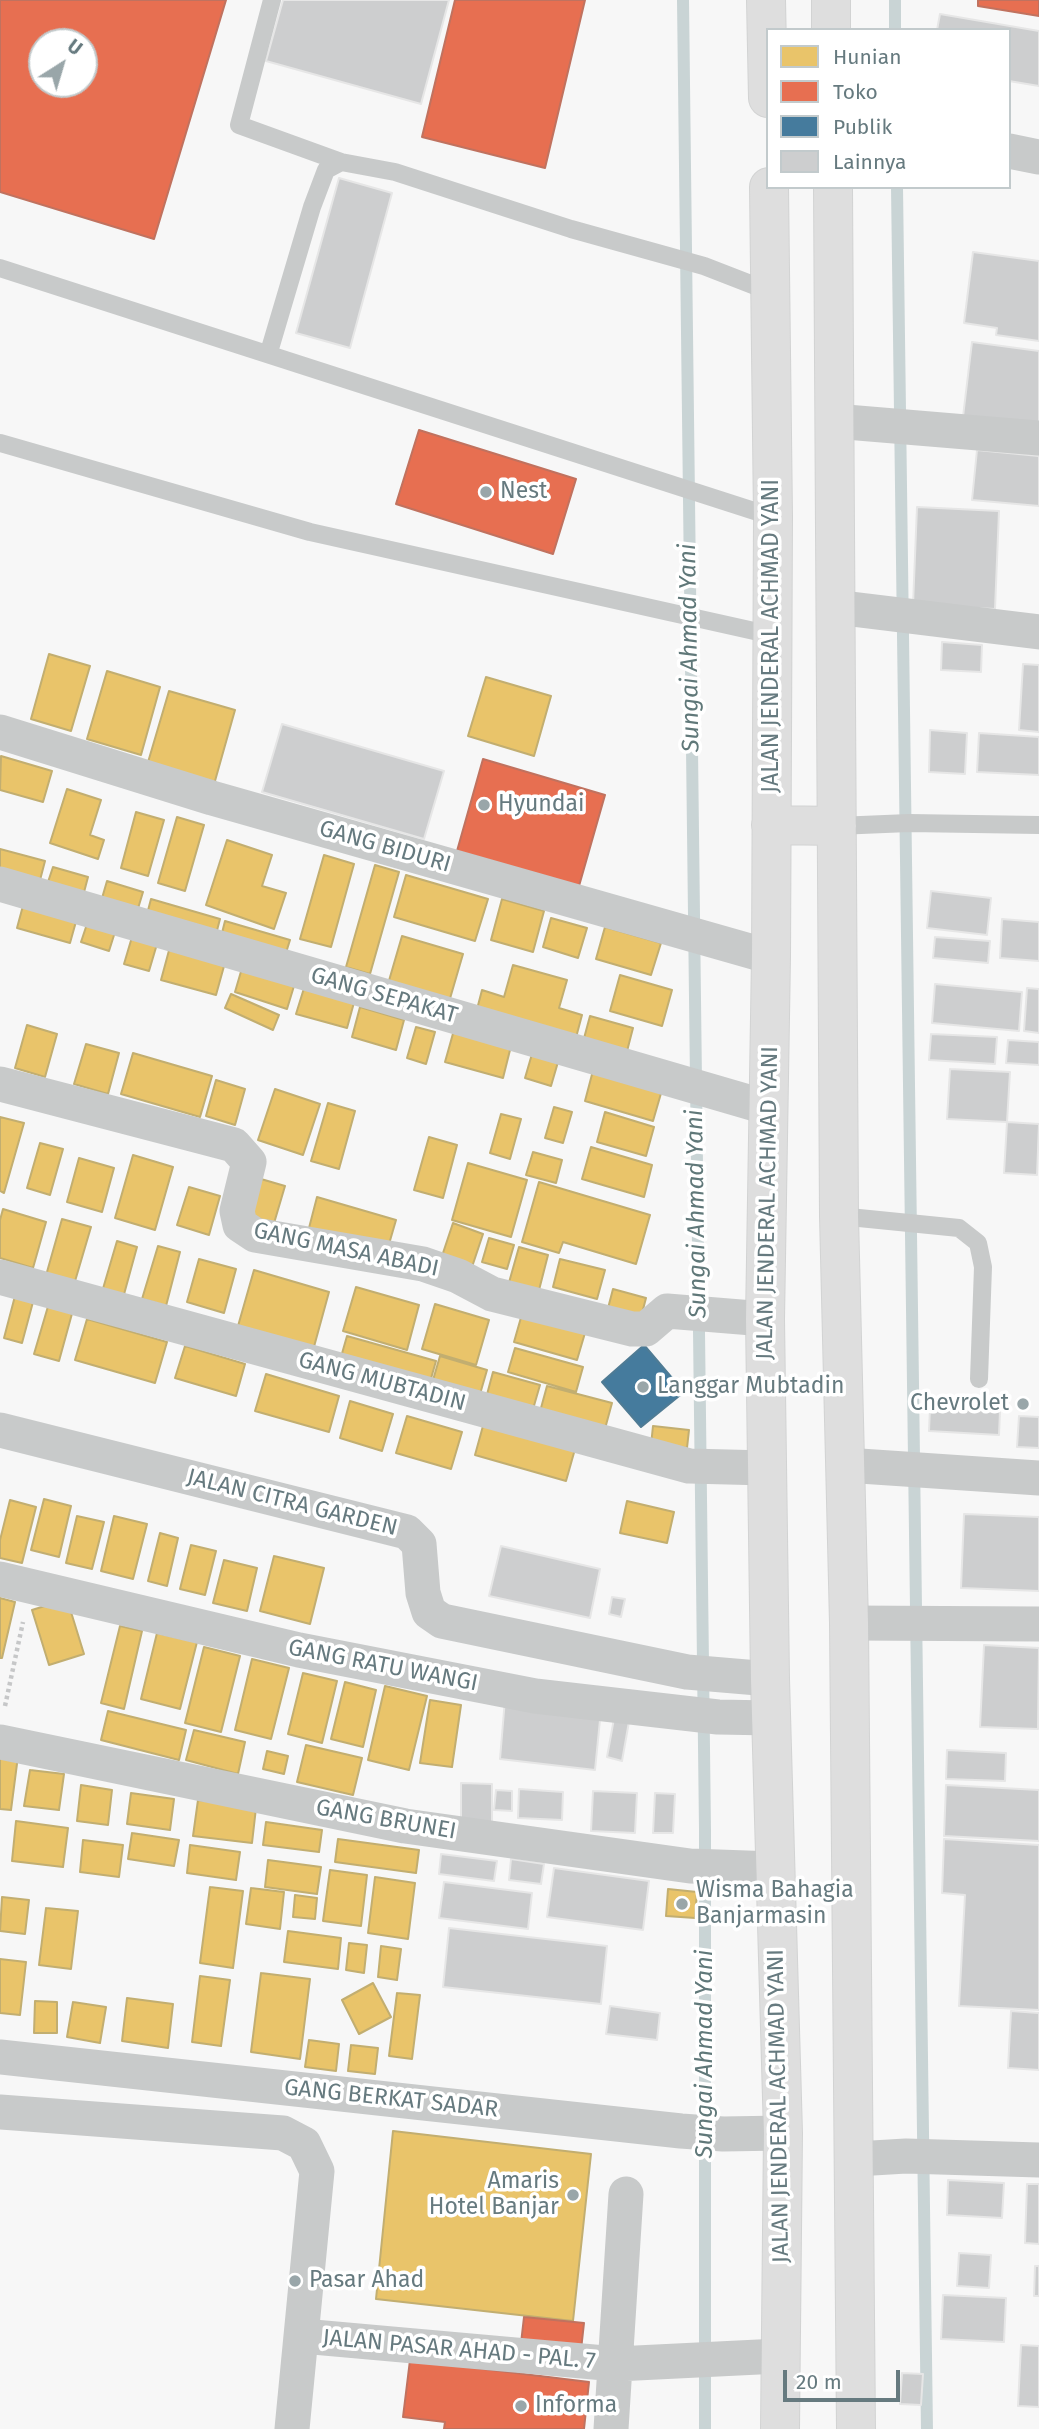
<!DOCTYPE html>
<html>
<head>
<meta charset="utf-8">
<style>
  body { margin:0 }
  #map { position:relative; width:1039px; height:2429px; overflow:hidden; background:#f7f7f7; font-family:"Fira Sans",sans-serif }
  canvas { display:block }
  .legend { position:absolute; left:766px; top:28px; width:245px; height:161px; box-sizing:border-box; background:#fff; border:2px solid #c2cacc; margin:0; padding:9px 12px; list-style:none; font-size:21px; color:#667a7f }
  .legend li { display:flex; align-items:center; gap:14px; height:35px }
  .legend b { width:35px; border:2px solid #c2cacc }
  .north { position:absolute; left:28px; top:28px; width:70px; height:70px; box-sizing:border-box; background:#fff; border:2px solid #c2cacc; border-radius:50%; rotate:37deg; font-size:19px; font-weight:700; line-height:28px; text-align:center; color:#667a7f }
  .north::after { content:''; display:block; margin:auto; width:24px; height:32px; background:#99a6a9; clip-path:polygon(50% 0,100% 100%,50% 72%,0 100%) }
  .scale { position:absolute; left:783px; top:2370px; width:117px; height:32px; box-sizing:border-box; border:4px solid #667a7f; border-top:0; padding-left:9px; font-size:21px; line-height:24px; white-space:nowrap; color:#667a7f; -webkit-text-stroke:5px #fff; paint-order:stroke }
</style>
</head>
<body>
<div id="map">
<canvas width="1039" height="2429"></canvas>
<ul class="legend">
<li><b style="height:19px;background:#e9c46a"></b>Hunian</li>
<li><b style="height:19px;background:#e76f51"></b>Toko</li>
<li><b style="height:19px;background:#457b9d"></b>Publik</li>
<li><b style="height:19px;background:#cdcecf"></b>Lainnya</li>
</ul>
<div class="north">U</div>
<div class="scale">20 m</div>
</div>
<script>
const ctx = document.querySelector('canvas').getContext('2d');
ctx.lineJoin = 'round';
function fillPath(path, color) { ctx.fillStyle = color; ctx.fill(path, 'evenodd'); }
const poly = rows => new Path2D(rows.map(r => 'M' + r).join(''));
function trace(path, color, width, dash) { ctx.strokeStyle = color; ctx.lineWidth = width; ctx.lineCap = dash ? 'butt' : 'round'; ctx.setLineDash(dash || []); ctx.stroke(path); }
function label(font, color, halo, rows, align = 'center') {
  ctx.font = font + ' "Fira Sans",sans-serif'; ctx.lineWidth = 7; ctx.setLineDash([]); ctx.textBaseline = 'middle'; ctx.strokeStyle = halo; ctx.fillStyle = color; for (const [text, x, y, turn = 0] of rows) {
    ctx.save(); ctx.translate(x, y); ctx.rotate((+turn || 0) * Math.PI / 180); ctx.textAlign = isNaN(turn) ? turn : align; if (halo) ctx.strokeText(text, 0, 0); ctx.fillText(text, 0, 0); ctx.restore();
  }
}
const homes = poly([
  [49,654,90,666,71,731,31,719,49,654],
  [107,671,160,687,141,755,87,739,107,671],
  [486,677,551,696,534,756,468,736,486,677],
  [169,691,235,710,213,788,146,769,169,691],
  [1,756,52,771,43,802,0,790,1,756],
  [67,789,101,800,90,835,104,840,98,859,50,843,67,789],
  [136,812,164,820,148,876,121,868,136,812],
  [177,817,204,825,185,891,158,883,177,817],
  [227,840,272,855,262,886,286,893,274,929,206,905,227,840],
  [0,849,45,861,39,884,0,873,0,849],
  [324,855,354,864,331,947,300,939,324,855],
  [375,865,399,872,370,974,346,967,375,865],
  [53,867,88,877,83,896,47,885,53,867],
  [406,875,488,899,475,941,394,917,406,875],
  [107,881,143,892,136,915,100,905,107,881],
  [151,899,220,919,215,938,146,918,151,899],
  [502,899,544,911,533,952,491,940,502,899],
  [24,902,77,918,70,943,17,928,24,902],
  [551,918,587,928,578,958,543,947,551,918],
  [225,921,290,940,284,959,220,941,225,921],
  [87,924,115,932,109,951,81,942,87,924],
  [605,927,661,943,651,975,596,959,605,927],
  [402,936,463,954,449,1002,388,984,402,936],
  [132,937,157,944,149,971,124,964,132,937],
  [171,943,226,959,216,995,161,980,171,943],
  [513,965,567,980,559,1008,582,1015,574,1045,475,1017,482,990,504,997,513,965],
  [242,968,294,986,287,1009,235,992,242,968],
  [620,975,672,990,662,1026,610,1011,620,975],
  [305,985,355,999,347,1028,296,1014,305,985],
  [231,994,279,1015,273,1030,225,1008,231,994],
  [360,1007,404,1020,396,1050,352,1037,360,1007],
  [590,1016,633,1028,626,1055,583,1042,590,1016],
  [27,1025,57,1034,45,1077,15,1068,27,1025],
  [416,1027,435,1032,426,1064,407,1058,416,1027],
  [454,1030,511,1046,503,1078,445,1062,454,1030],
  [86,1044,119,1053,108,1094,74,1084,86,1044],
  [133,1053,212,1076,200,1117,121,1094,133,1053],
  [532,1054,558,1062,551,1086,525,1078,532,1054],
  [595,1063,664,1083,653,1121,585,1101,595,1063],
  [216,1080,245,1089,235,1125,206,1116,216,1080],
  [275,1089,320,1104,303,1155,258,1140,275,1089],
  [328,1103,355,1111,339,1169,311,1161,328,1103],
  [554,1107,572,1112,563,1143,545,1138,554,1107],
  [605,1112,654,1127,646,1156,597,1142,605,1112],
  [501,1114,521,1119,510,1159,490,1153,501,1114],
  [0,1117,24,1123,4,1193,0,1191,0,1117],
  [429,1137,457,1145,443,1198,414,1190,429,1137],
  [40,1143,63,1149,50,1195,27,1188,40,1143],
  [591,1147,652,1165,644,1197,582,1179,591,1147],
  [533,1152,562,1160,556,1183,526,1175,533,1152],
  [133,1155,173,1167,155,1230,115,1218,133,1155],
  [79,1158,114,1168,102,1212,67,1202,79,1158],
  [468,1163,527,1180,511,1237,452,1220,468,1163],
  [261,1179,285,1186,272,1230,249,1222,261,1179],
  [539,1182,650,1215,636,1264,563,1242,559,1253,522,1242,539,1182],
  [189,1187,220,1196,209,1235,177,1225,189,1187],
  [317,1197,396,1220,387,1251,309,1228,317,1197],
  [3,1209,46,1222,33,1268,0,1258,0,1220,3,1209],
  [62,1219,91,1227,73,1288,45,1279,62,1219],
  [453,1223,483,1234,471,1270,441,1259,453,1223],
  [489,1238,514,1245,507,1269,482,1262,489,1238],
  [117,1241,137,1247,123,1298,102,1292,117,1241],
  [158,1246,180,1252,166,1306,142,1299,158,1246],
  [519,1247,548,1255,538,1294,508,1286,519,1247],
  [199,1259,236,1269,224,1313,187,1302,199,1259],
  [560,1259,605,1270,597,1299,553,1287,560,1259],
  [254,1270,329,1292,312,1354,236,1333,254,1270],
  [356,1287,419,1305,407,1350,343,1331,356,1287],
  [613,1289,646,1298,640,1321,607,1312,613,1289],
  [15,1296,33,1302,22,1343,4,1338,15,1296],
  [49,1303,73,1310,59,1361,34,1354,49,1303],
  [435,1304,489,1320,476,1365,422,1349,435,1304],
  [522,1314,585,1333,577,1360,514,1342,522,1314],
  [87,1319,167,1342,155,1383,75,1360,87,1319],
  [347,1336,436,1361,428,1389,339,1364,347,1336],
  [185,1346,245,1364,236,1396,175,1378,185,1346],
  [515,1348,583,1367,576,1392,508,1372,515,1348],
  [440,1356,487,1370,478,1401,431,1387,440,1356],
  [493,1372,540,1385,531,1416,485,1402,493,1372],
  [266,1374,339,1396,329,1432,255,1411,266,1374],
  [547,1386,612,1403,603,1436,538,1419,547,1386],
  [350,1401,393,1414,382,1451,340,1438,350,1401],
  [486,1415,577,1442,566,1481,475,1455,486,1415],
  [407,1416,462,1432,451,1469,396,1453,407,1416],
  [653,1426,689,1430,687,1448,651,1445,653,1426],
  [44,1499,71,1506,59,1557,31,1550,44,1499],
  [10,1500,36,1507,22,1563,0,1558,0,1540,10,1500],
  [627,1501,674,1512,667,1543,620,1533,627,1501],
  [77,1516,104,1522,92,1569,66,1563,77,1516],
  [114,1516,147,1524,133,1579,101,1571,114,1516],
  [160,1533,178,1538,167,1586,148,1581,160,1533],
  [191,1545,216,1551,205,1595,180,1589,191,1545],
  [274,1556,324,1568,310,1624,260,1611,274,1556],
  [224,1560,257,1568,247,1611,213,1603,224,1560],
  [0,1598,15,1602,2,1658,0,1658,0,1598],
  [67,1599,84,1654,49,1665,32,1610,67,1599],
  [120,1626,142,1631,124,1709,101,1703,120,1626],
  [157,1633,197,1642,180,1709,141,1699,157,1633],
  [204,1647,240,1656,221,1732,185,1723,204,1647],
  [252,1659,289,1668,271,1739,235,1730,252,1659],
  [303,1673,337,1681,322,1743,288,1734,303,1673],
  [345,1682,376,1690,363,1747,331,1739,345,1682],
  [385,1686,427,1696,409,1770,368,1760,385,1686],
  [430,1700,461,1705,452,1767,420,1763,430,1700],
  [108,1711,186,1730,179,1760,101,1740,108,1711],
  [194,1730,245,1742,238,1774,186,1760,194,1730],
  [306,1745,362,1758,353,1795,297,1782,306,1745],
  [267,1751,288,1756,284,1774,263,1769,267,1751],
  [0,1754,18,1756,11,1810,0,1809,0,1754],
  [30,1770,64,1774,59,1810,24,1806,30,1770],
  [81,1785,112,1790,108,1825,77,1821,81,1785],
  [131,1793,174,1799,170,1830,127,1824,131,1793],
  [198,1800,256,1808,252,1843,193,1836,198,1800],
  [16,1821,68,1828,63,1867,12,1861,16,1821],
  [266,1822,322,1830,319,1852,263,1845,266,1822],
  [132,1833,179,1840,174,1866,128,1859,132,1833],
  [338,1839,419,1850,416,1873,335,1862,338,1839],
  [83,1840,123,1845,119,1877,80,1872,83,1840],
  [190,1845,240,1852,236,1880,187,1873,190,1845],
  [268,1860,321,1867,317,1894,265,1887,268,1860],
  [330,1870,367,1875,361,1926,323,1921,330,1870],
  [375,1877,415,1883,408,1939,368,1933,375,1877],
  [210,1887,243,1891,233,1968,200,1963,210,1887],
  [251,1888,284,1892,280,1929,246,1924,251,1888],
  [668,1889,697,1892,695,1918,666,1916,668,1889],
  [295,1895,317,1898,315,1919,293,1917,295,1895],
  [2,1897,29,1900,25,1934,0,1931,2,1897],
  [46,1908,78,1911,71,1969,39,1965,46,1908],
  [288,1931,341,1938,338,1969,284,1962,288,1931],
  [349,1943,367,1945,364,1973,346,1970,349,1943],
  [381,1946,401,1949,397,1980,378,1977,381,1946],
  [0,1959,26,1962,20,2015,0,2013,0,1959],
  [261,1973,310,1979,300,2059,251,2052,261,1973],
  [200,1976,230,1980,221,2046,192,2042,200,1976],
  [373,1983,391,2017,359,2034,342,2000,373,1983],
  [397,1993,420,1995,412,2059,389,2056,397,1993],
  [127,1998,173,2004,168,2048,122,2041,127,1998],
  [35,2001,57,2002,57,2033,34,2033,35,2001],
  [73,2002,106,2007,100,2043,67,2037,73,2002],
  [309,2040,339,2044,336,2071,305,2067,309,2040],
  [351,2045,378,2048,375,2074,348,2071,351,2045],
  [393,2131,591,2154,573,2321,376,2299,393,2131]
]);
const shops = poly([
  [0,0,226,0,154,239,0,192,0,0],
  [42,42,84,42,84,84,42,84,42,42],
  [455,0,585,0,545,168,422,137,455,0],
  [978,0,1039,0,1039,16,978,6,978,0],
  [419,430,576,479,553,554,396,504,419,430],
  [483,759,605,795,579,886,457,851,483,759],
  [524,2317,584,2323,580,2359,520,2352,524,2317],
  [410,2360,589,2382,584,2429,444,2429,445,2422,403,2417,410,2360]
]);
const public = poly([
  [644,1345,684,1392,641,1427,602,1382,644,1345]
]);
const stream = poly([
  [683,0,705,1829,705,2429],
  [895,0,895,30],
  [897,187,927,2429]
]);
const building = poly([
  [283,0,449,0,421,104,266,61,283,0],
  [940,14,1039,31,1039,86,1009,81,1009,30,937,30,940,14],
  [339,178,392,193,350,348,296,333,339,178],
  [973,252,1039,261,1039,341,996,335,997,328,964,323,973,252],
  [972,342,1039,351,1039,434,962,425,972,342],
  [977,450,1039,456,1039,506,972,500,977,450],
  [917,507,999,511,995,609,913,605,917,507],
  [942,642,982,645,981,672,941,670,942,642],
  [1023,664,1039,665,1039,732,1019,730,1023,664],
  [282,724,444,771,424,839,262,792,282,724],
  [930,730,967,733,965,774,929,772,930,730],
  [979,733,1039,737,1039,775,977,772,979,733],
  [931,891,991,898,987,935,927,928,931,891],
  [1002,919,1039,922,1039,961,1000,958,1002,919],
  [935,937,990,941,988,963,933,958,935,937],
  [935,984,1022,992,1019,1031,932,1023,935,984],
  [1027,988,1039,989,1039,1033,1024,1031,1027,988],
  [931,1034,997,1037,995,1064,929,1060,931,1034],
  [1008,1040,1039,1042,1039,1065,1006,1063,1008,1040],
  [950,1069,1010,1072,1007,1122,947,1119,950,1069],
  [1007,1122,1039,1124,1037,1175,1004,1173,1007,1122],
  [930,1408,1000,1411,999,1435,929,1431,930,1408],
  [1019,1416,1039,1417,1039,1448,1017,1447,1019,1416],
  [964,1514,1039,1517,1039,1591,961,1588,964,1514],
  [501,1546,600,1569,590,1618,489,1596,501,1546],
  [612,1597,625,1599,621,1617,609,1614,612,1597],
  [984,1645,1039,1648,1038,1729,980,1727,984,1645],
  [505,1699,601,1710,595,1770,500,1759,505,1699],
  [615,1713,630,1716,622,1761,607,1757,615,1713],
  [947,1750,1006,1753,1005,1781,946,1779,947,1750],
  [461,1783,492,1784,492,1823,461,1822,461,1783],
  [946,1785,1039,1790,1039,1841,944,1836,946,1785],
  [519,1789,563,1792,562,1820,518,1818,519,1789],
  [496,1790,512,1791,512,1811,494,1810,496,1790],
  [593,1791,637,1793,635,1833,591,1831,593,1791],
  [655,1793,675,1794,673,1833,653,1833,655,1793],
  [944,1839,1039,1845,1039,2010,959,2006,965,1895,942,1893,944,1839],
  [441,1854,497,1861,494,1881,439,1874,441,1854],
  [511,1859,544,1864,541,1884,509,1880,511,1859],
  [554,1868,649,1881,643,1930,547,1917,554,1868],
  [444,1882,532,1893,528,1929,439,1918,444,1882],
  [449,1928,607,1946,601,2004,443,1987,449,1928],
  [610,2006,660,2013,657,2040,606,2034,610,2006],
  [1011,2011,1039,2013,1039,2070,1008,2068,1011,2011],
  [948,2180,1004,2183,1002,2218,947,2215,948,2180],
  [1027,2184,1039,2184,1039,2244,1025,2243,1027,2184],
  [959,2253,991,2255,989,2288,957,2286,959,2253],
  [1035,2266,1039,2266,1039,2296,1034,2296,1035,2266],
  [943,2295,1006,2298,1004,2342,941,2339,943,2295],
  [1021,2345,1039,2346,1039,2407,1018,2406,1021,2345],
  [902,2373,923,2374,921,2405,900,2404,902,2373]
]);
const path = poly([
  [5,1706,23,1622]
]);
const lane = poly([
  [272,0,239,125,341,162],
  [0,268,773,517],
  [269,352,312,207,326,170,341,162,395,172,571,229,704,266,771,292],
  [0,443,310,532,772,635],
  [837,826,909,823,1039,825],
  [839,1216,959,1228,978,1243,983,1267,979,1379]
]);
const street = poly([
  [1009,151,1039,157],
  [834,421,1039,438],
  [835,607,1039,632],
  [0,732,212,798,771,957],
  [0,884,769,1108],
  [0,1084,234,1145,249,1162,237,1211,240,1225,255,1235,423,1264,458,1276,492,1294,632,1329,646,1329,667,1311,765,1319],
  [0,1277,689,1466,767,1468],
  [0,1430,407,1532,419,1544,423,1593,429,1612,442,1621,687,1672,770,1679],
  [845,1465,1039,1478],
  [0,1579,299,1650,535,1696,718,1717,771,1718],
  [849,1623,1039,1624],
  [0,1742,405,1826,690,1866,775,1869],
  [0,2057,681,2131,723,2134,783,2133],
  [0,2112,283,2133,304,2144,317,2171,292,2429],
  [856,2159,906,2156,1039,2160],
  [302,2336,616,2364,779,2356],
  [611,2429,626,2194]
]);
const highway = poly([
  [766,0,768,98],
  [831,0,831,30],
  [769,187,773,517,771,957,765,1319,770,1679,783,2133,780,2429],
  [833,187,839,1216,849,1623,856,2429],
  [771,825,837,826]
]);
const markers = [
  [486,492,7,"#99a6a9"],
  [484,805,7,"#99a6a9"],
  [643,1387,7,"#99a6a9"],
  [1023,1404,7,"#99a6a9"],
  [682,1904,7,"#99a6a9"],
  [573,2195,7,"#99a6a9"],
  [295,2281,7,"#99a6a9"],
  [521,2406,7,"#99a6a9"]
];
const poiNames = [
  ["Nest",500,492],
  ["Hyundai",498,805],
  ["Langgar Mubtadin",657,1387],
  ["Chevrolet",1009,1404,"right"],
  ["Wisma Bahagia",696,1891],
  ["Banjarmasin",696,1917],
  ["Amaris",559,2182,"right"],
  ["Hotel Banjar",559,2208,"right"],
  ["Pasar Ahad",309,2281],
  ["Informa",535,2406]
];
const streetNames = [
  ["JALAN JENDERAL ACHMAD YANI",772,636,-90],
  ["GANG BIDURI",385,847,16],
  ["GANG SEPAKAT",384,996,16],
  ["JALAN JENDERAL ACHMAD YANI",768,1203,-89],
  ["GANG MASA ABADI",346,1250,12],
  ["GANG MUBTADIN",382,1382,15],
  ["JALAN CITRA GARDEN",292,1503,14],
  ["GANG RATU WANGI",383,1666,11],
  ["GANG BRUNEI",386,1820,10],
  ["GANG BERKAT SADAR",391,2099,6],
  ["JALAN JENDERAL ACHMAD YANI",779,2106,-91],
  ["JALAN PASAR AHAD - PAL. 7",459,2350,5]
];
const waterNames = [
  ["Sungai Ahmad Yani",690,648,-91],
  ["Sungai Ahmad Yani",697,1214,-91],
  ["Sungai Ahmad Yani",705,2054,-90]
];
fillPath(homes, '#e9c46a');
trace(homes, '#c2ae70', 2);
fillPath(shops, '#e76f51');
trace(shops, '#c0725f', 2);
fillPath(public, '#457b9d');
trace(public, '#4f7b94', 2);
trace(stream, '#c9d4d5', 12);
fillPath(building, '#cdcecf');
trace(building, '#e6e6e6', 2);
trace(highway, '#d2d3d3', 40);
trace(path, '#c6c7c8', 4.5, [3.5, 3.5]);
trace(lane, '#c8caca', 18);
trace(street, '#c8caca', 35);
trace(highway, '#dedede', 38);
for (const [x, y, r, color] of markers) { const dot = new Path2D(); dot.arc(x, y, r, 0, 2 * Math.PI); ctx.fillStyle = color; ctx.fill(dot); trace(dot, '#fff', 2.5); }
label('23px', '#667a7f', '#fff', poiNames, 'left');
label('23px', '#667a7f', '#fff', streetNames);
label('italic 24px', '#607879', '#fff', waterNames);
</script>
</body>
</html>
